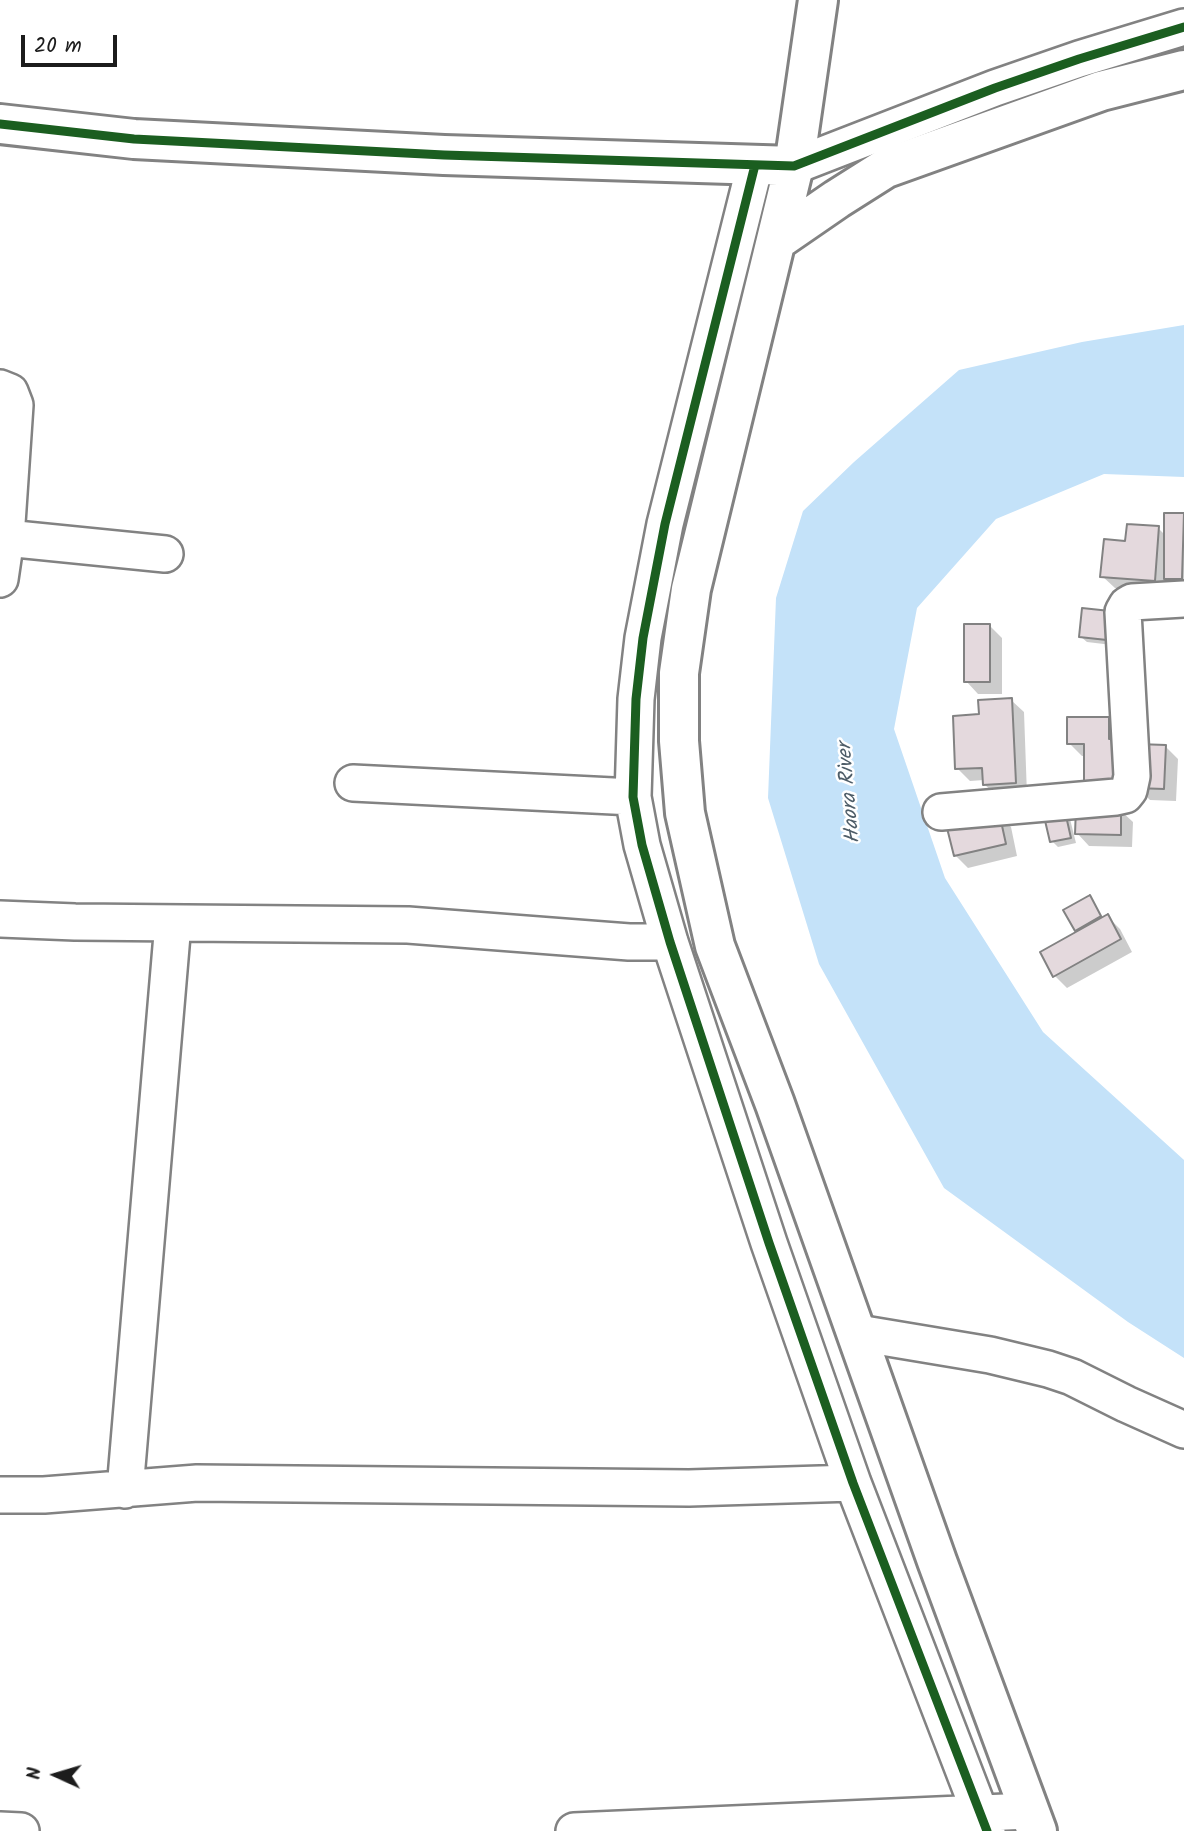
<!DOCTYPE html>
<html>
<head>
<meta charset="utf-8">
<style>
  body { margin:0 }
  #map { position:relative; width:1184px; height:1831px; overflow:hidden; background:#fff; font-family:Kalam,sans-serif }
  canvas { display:block }
  .north { position:absolute; left:21px; top:1740px; width:70px; height:70px; -webkit-text-stroke:5px #fff; paint-order:stroke; rotate:274deg; font-size:19px; font-weight:700; line-height:28px; text-align:center; color:#1c1c1c }
  .north::after { content:''; display:block; margin:auto; width:24px; height:32px; background:#1c1c1c; clip-path:polygon(50% 0,100% 100%,50% 72%,0 100%) }
  .scale { position:absolute; left:21px; top:35px; width:96px; height:32px; box-sizing:border-box; border:4px solid #1c1c1c; border-top:0; padding-left:9px; font-size:21px; line-height:24px; white-space:nowrap; color:#1c1c1c; -webkit-text-stroke:5px #fff; paint-order:stroke }
</style>
</head>
<body>
<div id="map">
<canvas width="1184" height="1831"></canvas>
<div class="north">N</div>
<div class="scale">20 m</div>
</div>
<script>
const ctx = document.querySelector('canvas').getContext('2d');
ctx.lineJoin = 'round';
function fillPath(path, color) { ctx.fillStyle = color; ctx.fill(path, 'evenodd'); }
const poly = rows => new Path2D(rows.map(r => 'M' + r).join(''));
function trace(path, color, width, dash) { ctx.strokeStyle = color; ctx.lineWidth = width; ctx.lineCap = dash ? 'butt' : 'round'; ctx.setLineDash(dash || []); ctx.stroke(path); }
function label(font, color, halo, rows, align = 'center') {
  ctx.font = font + ' Kalam,sans-serif'; ctx.lineWidth = 5; ctx.setLineDash([]); ctx.textBaseline = 'middle'; ctx.strokeStyle = halo; ctx.fillStyle = color; for (const [text, x, y, turn = 0] of rows) {
    ctx.save(); ctx.translate(x, y); ctx.rotate((+turn || 0) * Math.PI / 180); ctx.textAlign = isNaN(turn) ? turn : align; if (halo) ctx.strokeText(text, 0, 0); ctx.fillText(text, 0, 0); ctx.restore();
  }
}
const water = poly([
  [1184,325,1184,477,1104,474,996,519,917,608,894,729,945,878,1043,1032,1184,1160,1184,1358,1128,1322,944,1188,819,964,768,798,776,598,803,511,854,462,959,370,1082,342]
]);
const shadow = poly([
  [1166,515,1184,515,1184,590,1178,590,1168,580,1167,592,1115,588,1102,576,1127,542,1158,528,1166,536],
  [1084,610,1112,645,1087,642,1081,637],
  [989,625,1002,638,1002,694,978,694,966,681],
  [1011,700,1024,712,1027,795,997,796,984,784,984,780,970,781,957,768,981,716],
  [1108,719,1139,745,1165,746,1178,759,1176,801,1150,800,1136,786,1086,756,1082,756,1069,743],
  [1120,810,1133,822,1132,847,1089,846,1077,833],
  [998,814,1011,827,1017,856,968,868,955,855],
  [1069,815,1076,843,1058,847,1052,841],
  [1089,898,1103,919,1107,916,1120,929,1132,952,1067,988,1055,976,1078,932,1076,930]
]);
const building = poly([
  [1164,513,1184,513,1182,579,1164,579,1164,513],
  [1127,524,1159,526,1155,581,1100,577,1104,539,1125,541,1127,524],
  [1082,608,1110,611,1107,640,1079,637,1082,608],
  [964,624,990,624,990,682,964,682,964,624],
  [1012,698,1016,783,983,785,982,768,955,769,953,716,979,714,978,700,1012,698],
  [1067,717,1109,717,1109,739,1124,739,1125,786,1084,786,1084,744,1067,744,1067,717],
  [1137,744,1166,745,1164,789,1136,788,1137,744],
  [1064,807,1071,838,1050,842,1043,812,1064,807],
  [1076,807,1121,808,1121,835,1075,834,1076,807],
  [999,812,1006,844,954,856,946,824,999,812],
  [1090,895,1101,916,1075,931,1063,910,1090,895],
  [1108,914,1121,939,1053,977,1040,952,1108,914]
]);
const street = poly([
  [755,165,665,524,643,638,636,699,633,797,642,845,670,942,769,1243,853,1483,987,1831],
  [794,166,995,88,1079,59,1184,27],
  [0,388,10,392,15,405,6,538,0,579],
  [6,538,165,554],
  [353,783,633,797],
  [941,812,1116,797,1125,795,1129,790,1132,776,1123,612,1127,605,1132,602,1184,599],
  [0,919,75,922,408,925,629,942,670,942],
  [858,1333,990,1355,1048,1369,1072,1377,1126,1404,1184,1430],
  [125,1490,173,923],
  [0,1495,44,1495,197,1483,689,1488,853,1483],
  [0,1830,21,1831],
  [574,1831,1028,1811]
]);
const secondary = poly([
  [818,0,794,166,691,589,679,673,679,741,685,813,715,946,775,1104,937,1561,1037,1831],
  [0,124,134,139,444,155,794,166],
  [776,241,837,199,886,168,1101,91,1184,70]
]);
const cycleway = poly([
  [0,124,134,139,444,155,794,166,995,88,1079,59,1184,27],
  [755,165,665,524,643,638,636,699,633,797,642,845,670,942,769,1243,853,1483,987,1831]
]);
const waterNames = [
  ["Haora River",851,793,-95]
];
fillPath(water, '#c4e2f9');
fillPath(shadow, '#0003');
fillPath(building, '#e4d9dd');
trace(building, '#828282', 2);
trace(street, '#828282', 40);
trace(secondary, '#828282', 44);
trace(street, '#fff', 35);
trace(secondary, '#fff', 38);
trace(cycleway, '#1b5e20', 9);
label('italic 21px', '#4e5d68', '#fff', waterNames);
</script>
</body>
</html>
